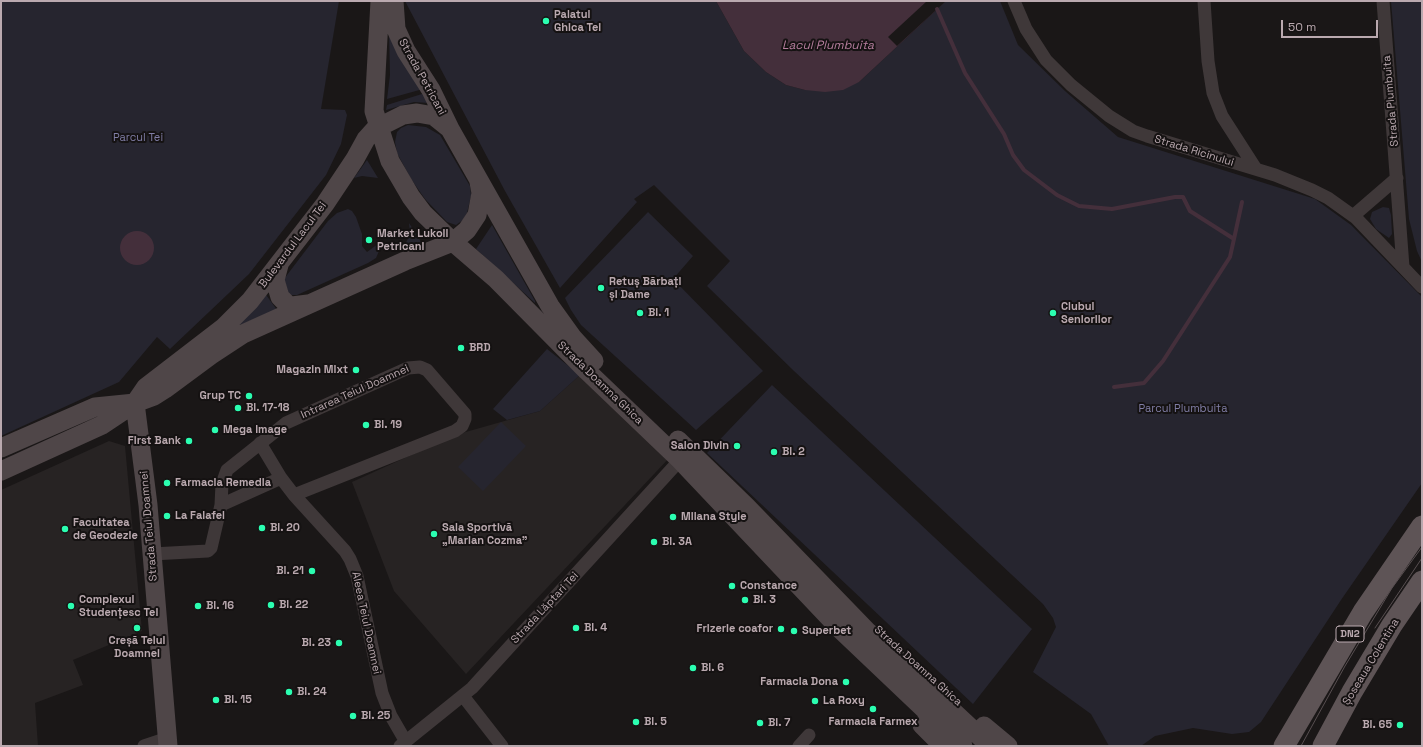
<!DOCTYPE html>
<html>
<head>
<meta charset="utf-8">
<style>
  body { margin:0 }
  #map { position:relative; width:1423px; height:747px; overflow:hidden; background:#1a1717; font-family:"Space Grotesk",sans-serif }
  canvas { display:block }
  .frame { position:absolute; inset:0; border:2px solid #baa9af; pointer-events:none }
  .scale { position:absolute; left:1281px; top:20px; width:97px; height:18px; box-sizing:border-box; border:2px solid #baa9af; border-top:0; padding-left:5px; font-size:12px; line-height:14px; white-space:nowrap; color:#baa9af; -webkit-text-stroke:3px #151212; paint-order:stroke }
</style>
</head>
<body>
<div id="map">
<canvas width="1423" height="747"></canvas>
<div class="frame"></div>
<div class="scale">50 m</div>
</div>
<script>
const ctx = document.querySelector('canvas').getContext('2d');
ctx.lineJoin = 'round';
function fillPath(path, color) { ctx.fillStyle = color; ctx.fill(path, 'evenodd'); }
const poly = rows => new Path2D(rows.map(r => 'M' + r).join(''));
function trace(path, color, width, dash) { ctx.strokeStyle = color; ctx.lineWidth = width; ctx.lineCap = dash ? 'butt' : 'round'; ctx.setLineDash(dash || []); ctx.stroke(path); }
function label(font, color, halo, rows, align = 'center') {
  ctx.font = font + ' "Space Grotesk",sans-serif'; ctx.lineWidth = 4; ctx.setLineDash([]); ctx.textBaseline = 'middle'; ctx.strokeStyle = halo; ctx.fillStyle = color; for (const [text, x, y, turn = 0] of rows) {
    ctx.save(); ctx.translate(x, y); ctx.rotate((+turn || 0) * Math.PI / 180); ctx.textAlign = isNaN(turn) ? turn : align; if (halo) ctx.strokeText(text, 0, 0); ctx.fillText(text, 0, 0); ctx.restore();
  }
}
const built = poly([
  [580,375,671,456,466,674,394,591,352,482,455,435,540,411],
  [109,441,125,446,142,631,73,660,83,685,35,703,38,746,1,746,1,490]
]);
const green = poly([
  [1,1,339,1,321,109,345,110,347,115,341,144,326,175,249,274,170,349,157,337,119,382,1,436],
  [405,1,716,1,744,51,766,72,786,85,805,90,859,82,946,1,1000,1,1018,45,1065,91,1118,137,1315,199,1351,225,1422,297,1422,483,1341,600,1261,722,1249,732,1232,734,1193,728,1155,736,1141,746,1109,746,1091,714,1033,672,1056,627,1053,618,1043,604,794,371,707,286,730,261,654,185,634,199,637,202,560,288,505,191],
  [1391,1,1422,1,1422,262,1417,251,1409,219],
  [389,32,423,89,387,99,390,75],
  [425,93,429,103,414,102,386,110,387,105],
  [408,125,426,127,440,135,470,186,471,196,467,213,463,220,456,225,447,222,425,199,411,179,397,153,395,142,397,132,401,128],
  [367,160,378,178,362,176,354,178],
  [1383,207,1389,208,1391,215,1392,234,1389,238,1376,229,1370,219,1372,212],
  [348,209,352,211,356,217,362,234,362,246,367,252,378,244,379,251,376,258,368,263,297,295,289,295,284,279,328,221,337,213],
  [648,212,693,256,673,279,763,371,696,430,581,325,571,310,565,298],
  [409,223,423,245,404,253,403,249,410,234],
  [492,225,535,301,535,303,476,249],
  [264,292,277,310,228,330],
  [547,349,580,375,540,411,507,420,493,409],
  [772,385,1032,629,973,704,707,453],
  [501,422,526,446,483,491,458,467]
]);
const water = poly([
  [716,1,946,1,859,82,843,90,825,92,805,90,786,85,766,72,744,51],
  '120 248a17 17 0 1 1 34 0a17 17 0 1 1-34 0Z'
]);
const pier = poly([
  [927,1,946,1,897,46,888,37]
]);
const stream = poly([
  [937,9,965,73,1004,134,1013,155,1024,170,1057,195,1079,206,1112,209,1175,197,1183,197,1190,211,1234,239,1230,257,1163,361,1144,383,1114,387],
  [1234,239,1242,202]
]);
const street = poly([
  [1014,1,1026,29,1046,60,1071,85,1109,116,1133,131,1147,136,1275,175,1312,190,1328,198,1356,218,1422,287],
  [1204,1,1208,61,1213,93,1222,116,1256,169],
  [1383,1,1403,267],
  [1353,216,1397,178],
  [260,443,281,478,294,495,345,551,350,559,357,576,382,693,391,716,406,742],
  [221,505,222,484,227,470,286,423,408,368,420,367,427,370,465,414,465,419,462,426,455,431,294,495],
  [152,554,208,551,211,548,221,505,281,478],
  [463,696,502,746],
  [144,746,168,738],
  [400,746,472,688,680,460],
  [799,746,809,735]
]);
const secondary = poly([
  [380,1,374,111,390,161,411,197,423,213,453,242,496,279,587,371,680,460,840,629,963,746],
  [394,1,396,29,406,51,431,90,450,129,550,306,573,338,594,361],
  [279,265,275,280,280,297,287,304,292,306,308,304],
  [135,403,148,505,168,746],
  [678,440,747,507,868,632,990,746],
  [1,448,95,407,135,403,146,387,224,327,250,301,325,204,355,159,366,139,375,129,403,115,417,113,434,116,449,128],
  [1,471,102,425,135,403,154,396,165,389,211,355,243,334,405,261,453,242,467,230,477,215,481,193,479,182],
  [922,725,943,746],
  [984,726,1008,746]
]);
const primary = poly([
  [1284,746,1363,612,1422,526],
  [1323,746,1352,692,1392,625,1422,581]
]);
const tram = poly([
  [1375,628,1422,558],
  [1301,746,1345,666,1392,588,1422,547]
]);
const markers = [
  [546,21,4,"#2bfeb1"],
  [369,240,4,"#2bfeb1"],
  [601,288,4,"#2bfeb1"],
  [640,313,4,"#2bfeb1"],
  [1053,313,4,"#2bfeb1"],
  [461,348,4,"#2bfeb1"],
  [356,370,4,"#2bfeb1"],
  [249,396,4,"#2bfeb1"],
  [238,408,4,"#2bfeb1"],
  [366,425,4,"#2bfeb1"],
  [215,430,4,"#2bfeb1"],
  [189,441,4,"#2bfeb1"],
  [737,446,4,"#2bfeb1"],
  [774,452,4,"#2bfeb1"],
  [167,483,4,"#2bfeb1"],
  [167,516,4,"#2bfeb1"],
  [673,517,4,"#2bfeb1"],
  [262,528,4,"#2bfeb1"],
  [65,529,4,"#2bfeb1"],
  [434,534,4,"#2bfeb1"],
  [654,542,4,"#2bfeb1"],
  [312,571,4,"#2bfeb1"],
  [732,586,4,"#2bfeb1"],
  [745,600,4,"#2bfeb1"],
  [271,605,4,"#2bfeb1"],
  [71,606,4,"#2bfeb1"],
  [198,606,4,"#2bfeb1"],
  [137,628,4,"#2bfeb1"],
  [576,628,4,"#2bfeb1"],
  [781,629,4,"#2bfeb1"],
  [794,631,4,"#2bfeb1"],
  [339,643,4,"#2bfeb1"],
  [693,668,4,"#2bfeb1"],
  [846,682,4,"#2bfeb1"],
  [289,692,4,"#2bfeb1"],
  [216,700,4,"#2bfeb1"],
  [815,701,4,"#2bfeb1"],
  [873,709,4,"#2bfeb1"],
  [353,716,4,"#2bfeb1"],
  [636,722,4,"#2bfeb1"],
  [760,723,4,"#2bfeb1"],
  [1400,725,4,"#2bfeb1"]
];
const shields = [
  [1350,634,28]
];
const shieldNames = [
  ["DN2",1350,634]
];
const poiNames = [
  ["Palatul",554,15],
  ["Ghica Tei",554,28],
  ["Market Lukoil",377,234],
  ["Petricani",377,247],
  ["Retuș Bărbați",609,282],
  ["și Dame",609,295],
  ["Clubul",1061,307],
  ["Seniorilor",1061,320],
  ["Bl. 1",648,313],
  ["BRD",469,348],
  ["Magazin Mixt",348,370,"right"],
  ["Grup TC",241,396,"right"],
  ["Bl. 17-18",246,408],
  ["Bl. 19",374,425],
  ["Mega Image",223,430],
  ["First Bank",181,441,"right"],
  ["Salon Divin",729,446,"right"],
  ["Bl. 2",782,452],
  ["Farmacia Remedia",175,483],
  ["La Falafel",175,516],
  ["Milana Style",681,517],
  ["Facultatea",73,523],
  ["de Geodezie",73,536],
  ["Bl. 20",270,528],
  ["Sala Sportivă",442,528],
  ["„Marian Cozma”",442,541],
  ["Bl. 3A",662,542],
  ["Bl. 21",304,571,"right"],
  ["Constance",740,586],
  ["Complexul",79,600],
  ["Studențesc Tei",79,613],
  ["Bl. 3",753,600],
  ["Bl. 22",279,605],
  ["Bl. 16",206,606],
  ["Bl. 4",584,628],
  ["Frizerie coafor",773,629,"right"],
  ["Superbet",802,631],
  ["Creșă Teiul",137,641,"center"],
  ["Doamnei",137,654,"center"],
  ["Bl. 23",331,643,"right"],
  ["Bl. 6",701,668],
  ["Farmacia Dona",838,682,"right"],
  ["Bl. 24",297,692],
  ["Bl. 15",224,700],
  ["La Roxy",823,701],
  ["Bl. 25",361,716],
  ["Bl. 5",644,722],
  ["Farmacia Farmex",873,722,"center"],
  ["Bl. 7",768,723],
  ["Bl. 65",1392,725,"right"]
];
const streetNames = [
  ["Strada Petricani",422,77,61],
  ["Strada Plumbuita",1391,101,-95],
  ["Strada Ricinului",1194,151,17],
  ["Bulevardul Lacul Tei",293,245,-53],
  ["Strada Doamna Ghica",600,383,44],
  ["Intrarea Teiul Doamnei",355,392,-24],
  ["Strada Teiul Doamnei",149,526,-95],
  ["Strada Lăptari Tei",545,608,-47],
  ["Aleea Teiul Doamnei",366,623,78],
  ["Șoseaua Colentina",1371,662,-59],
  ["Strada Doamna Ghica",918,666,42]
];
const parkNames = [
  ["Parcul Tei",138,138],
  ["Parcul Plumbuita",1183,409]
];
const waterNames = [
  ["Lacul Plumbuita",828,46]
];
fillPath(built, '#272323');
fillPath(green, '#26252f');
fillPath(water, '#442f3b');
fillPath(pier, '#1a1717');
trace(stream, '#442f3b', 4);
trace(street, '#3f3839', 13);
trace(secondary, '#4f4648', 19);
trace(primary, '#5e5456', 21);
trace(tram, '#584f51', 1);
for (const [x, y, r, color] of markers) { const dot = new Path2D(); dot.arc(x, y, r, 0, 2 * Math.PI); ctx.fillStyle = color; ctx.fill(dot); trace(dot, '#151212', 1.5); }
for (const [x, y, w] of shields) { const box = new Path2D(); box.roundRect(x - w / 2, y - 8, w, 16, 3); ctx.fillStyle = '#151212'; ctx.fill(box); trace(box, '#baa9af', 1); }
label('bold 10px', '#baa9af', null, shieldNames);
label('bold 11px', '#baa9af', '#151212', poiNames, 'left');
label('11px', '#baa9af', '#151212', streetNames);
label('11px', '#807ea6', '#151212', parkNames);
label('italic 12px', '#b77e9e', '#151212', waterNames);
</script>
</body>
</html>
